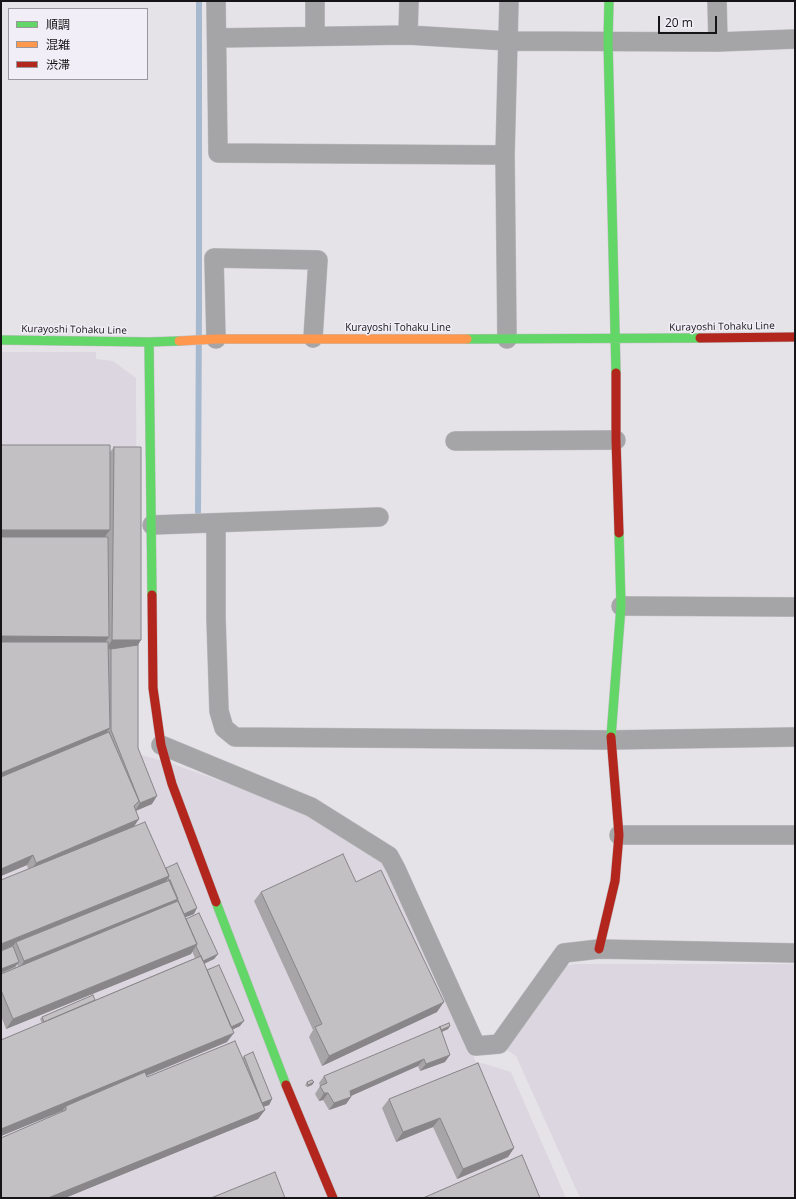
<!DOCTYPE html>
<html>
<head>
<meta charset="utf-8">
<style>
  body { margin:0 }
  #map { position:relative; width:796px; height:1199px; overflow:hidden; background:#e5e3e8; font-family:"Open Sans","Noto Sans JP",sans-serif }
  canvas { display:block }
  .frame { position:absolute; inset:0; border:2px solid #161417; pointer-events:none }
  .legend { position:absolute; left:8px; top:8px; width:140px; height:72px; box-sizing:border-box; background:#f2eef7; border:1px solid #9a979d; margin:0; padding:5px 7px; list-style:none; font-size:12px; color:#161417 }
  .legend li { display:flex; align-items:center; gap:8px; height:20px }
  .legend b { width:20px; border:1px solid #9a979d }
  .scale { position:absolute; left:658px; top:16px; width:59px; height:18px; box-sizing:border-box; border:2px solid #161417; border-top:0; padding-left:5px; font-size:12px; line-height:14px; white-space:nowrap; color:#161417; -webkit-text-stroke:3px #f2eef7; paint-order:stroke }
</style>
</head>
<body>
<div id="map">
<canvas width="796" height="1199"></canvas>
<div class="frame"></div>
<ul class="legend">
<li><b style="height:5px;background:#63d668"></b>順調</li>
<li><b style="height:5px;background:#ff974d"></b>混雑</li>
<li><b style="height:5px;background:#b3261e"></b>渋滞</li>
</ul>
<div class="scale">20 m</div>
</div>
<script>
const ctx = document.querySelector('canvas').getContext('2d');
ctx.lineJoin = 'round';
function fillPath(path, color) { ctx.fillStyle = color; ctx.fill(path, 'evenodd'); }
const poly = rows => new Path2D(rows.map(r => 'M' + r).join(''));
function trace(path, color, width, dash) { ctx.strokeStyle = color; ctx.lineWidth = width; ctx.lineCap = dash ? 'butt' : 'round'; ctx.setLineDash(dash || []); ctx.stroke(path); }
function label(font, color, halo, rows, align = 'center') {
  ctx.font = font + ' "Open Sans",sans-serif'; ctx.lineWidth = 3; ctx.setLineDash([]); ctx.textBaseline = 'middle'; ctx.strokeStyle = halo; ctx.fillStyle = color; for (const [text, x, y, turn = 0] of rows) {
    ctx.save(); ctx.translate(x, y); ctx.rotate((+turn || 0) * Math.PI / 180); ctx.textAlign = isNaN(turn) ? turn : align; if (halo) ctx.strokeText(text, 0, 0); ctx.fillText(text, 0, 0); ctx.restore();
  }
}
const built = poly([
  [1,352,96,352,96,359,113,361,136,378,138,754,173,764,288,805,387,860,476,1062,489,1065,511,1072,566,1198,1,1198],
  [575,964,795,964,795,1198,580,1198,516,1056,504,1048,566,966]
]);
const stream = poly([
  [198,512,199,305,199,1]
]);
const street = poly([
  [216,1,218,153,505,155],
  [315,1,315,35],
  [717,1,718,42],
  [408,35,409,1],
  [217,38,408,35,508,41,718,42,795,39],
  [216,339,214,258,318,260,313,338],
  [507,339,505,155,509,1],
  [455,441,616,440],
  [216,523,216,618,219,711,224,728,235,737,611,740,794,737],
  [152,525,379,517],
  [621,606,795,607],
  [161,745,311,807,389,856,396,869,476,1046,499,1044,564,953,599,949,795,953],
  [619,835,795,835]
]);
const fast = poly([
  [609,1,608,41,616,373],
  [467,339,700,338],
  [1,340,149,342,179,341],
  [149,342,152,595],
  [611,737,621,606,619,533],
  [216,902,286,1085]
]);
const slow = poly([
  [179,341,216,339,467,339]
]);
const jam = poly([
  [700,338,795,337],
  [616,373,616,440,619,533],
  [152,595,153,688,161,745,172,784,216,902],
  [599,949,615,881,619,835,611,737],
  [286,1085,333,1198]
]);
const wall = poly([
  [1,445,110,452,114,447,137,645,138,748,152,804,136,811,134,826,166,868,194,914,185,917,186,919,218,954,214,959,204,964,207,970,240,1026,232,1030,227,1042,147,1076,147,1077,242,1058,244,1056,272,1099,269,1105,263,1107,265,1110,258,1119,65,1198,1,1198,62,1111,1,1136,1,1040,42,1023,40,1019,42,1017,95,1000,195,958,192,951,191,954,6,1029,1,1016,1,973,18,966,17,964,15,967,13,947,14,945,1,951,28,869,27,865,1,876],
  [356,882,437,1012,322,1066,309,1037,313,1030,254,901,261,892],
  [450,1026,448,1029,442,1032,445,1062,420,1071,418,1066,351,1096,351,1097,346,1104,329,1110,323,1100,319,1101,315,1094,320,1086,319,1083,324,1076],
  [478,1063,514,1148,508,1157,457,1179,433,1127,396,1142,382,1108,389,1099],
  [307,1082,314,1082,312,1085,307,1087,305,1085]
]);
const shadedWall = poly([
  [1,530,110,530,103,539,1,539],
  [1,636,109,637,102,647,1,646],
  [112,640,141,640,135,650,106,649],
  [110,728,103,737,1,780,1,773],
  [157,796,152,804,135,811,140,803],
  [139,819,133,828,29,873,36,863],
  [33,855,27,865,1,876,1,869],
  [169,876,163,886,16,942,14,945,1,951,1,944],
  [178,899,172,907,19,969,24,961],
  [197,908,194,914,181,919,184,914],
  [197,944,191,954,6,1029,13,1019],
  [218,954,214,959,199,966,203,961],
  [19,962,15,967,1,973,1,969],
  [444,1002,437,1012,322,1066,329,1056],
  [244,1021,240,1026,227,1032,230,1027],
  [450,1026,448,1029,439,1033,441,1031],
  [234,1033,227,1042,66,1109,66,1106,62,1111,1,1136,1,1129],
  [450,1055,445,1062,420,1071,426,1064],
  [424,1059,418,1066,344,1099,350,1091],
  [314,1082,312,1085,307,1087,308,1085],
  [324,1093,328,1093,323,1100,319,1101],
  [351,1097,346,1104,329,1110,334,1103],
  [272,1099,269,1105,259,1108,262,1103],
  [265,1110,258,1119,65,1198,48,1198],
  [440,1118,433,1127,396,1142,403,1132],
  [514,1148,508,1157,457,1179,463,1169]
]);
const building = poly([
  [1,445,110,445,110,530,1,530,1,445],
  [114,447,141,447,141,640,112,640,114,447],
  [1,537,108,537,109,637,1,636,1,537],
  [1,642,108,642,110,728,1,773,1,642],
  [138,645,138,748,157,796,140,803,111,730,111,649,138,645],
  [109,732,139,801,134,806,139,819,36,863,33,855,1,869,1,777,109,732],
  [145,822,169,876,1,944,1,880,145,822],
  [343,854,356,882,381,870,444,1002,329,1056,315,1027,322,1024,261,892,343,854],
  [177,863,197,908,184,914,168,878,169,876,166,868,177,863],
  [170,880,178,899,24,961,16,942,170,880],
  [178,901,197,944,13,1019,1,990,1,974,178,901],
  [199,913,218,954,203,961,196,946,197,944,186,919,199,913],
  [13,946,19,962,1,969,1,951,13,946],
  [201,956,234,1033,1,1129,1,1040,201,956],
  [219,965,244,1021,231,1027,207,970,219,965],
  [93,995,95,1000,44,1022,42,1017,93,995],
  [449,1023,450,1026,441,1030,440,1027,439,1027,449,1023],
  [440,1027,450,1055,426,1064,424,1059,350,1091,351,1097,334,1103,328,1093,324,1093,320,1086,327,1083,324,1076,440,1027],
  [235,1041,265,1110,48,1198,1,1198,1,1138,66,1110,66,1106,145,1072,147,1077,235,1041],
  [253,1052,272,1099,262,1103,244,1056,253,1052],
  [478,1063,514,1148,463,1169,440,1118,403,1132,389,1099,478,1063],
  [312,1080,314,1082,308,1085,307,1082,312,1080],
  [522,1155,540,1198,423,1198,522,1155],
  [275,1172,285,1198,211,1198,275,1172]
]);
const streetNames = [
  ["Kurayoshi Tohaku Line",722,327,-1],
  ["Kurayoshi Tohaku Line",398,328],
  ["Kurayoshi Tohaku Line",74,330,1]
];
fillPath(built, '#dcd6e1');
trace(stream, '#a7b9ce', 6);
trace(street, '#c0bfc2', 20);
trace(fast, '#c0bfc2', 10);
trace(slow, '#c0bfc2', 10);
trace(jam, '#c0bfc2', 10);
trace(street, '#a5a5a7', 19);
trace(fast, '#63d668', 9);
trace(slow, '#ff974d', 9);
trace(jam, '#b3261e', 9);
fillPath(wall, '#a8a5a9');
fillPath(shadedWall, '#888689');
fillPath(building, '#c3c0c4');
trace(building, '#888689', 1);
label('10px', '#161417', '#f2eef7', streetNames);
</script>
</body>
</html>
